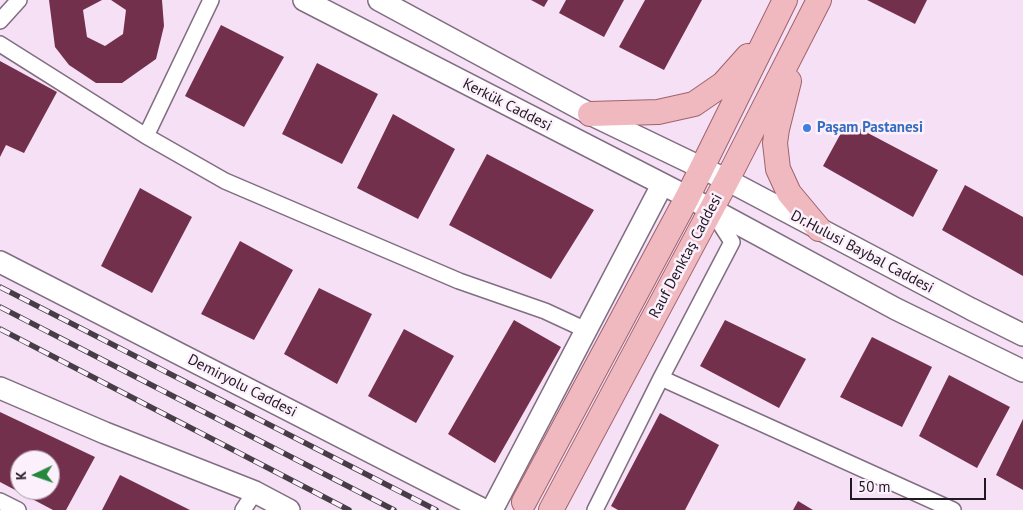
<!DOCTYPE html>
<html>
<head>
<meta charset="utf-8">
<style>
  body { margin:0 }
  #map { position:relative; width:1023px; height:510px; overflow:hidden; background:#f5e0f5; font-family:"PT Sans",sans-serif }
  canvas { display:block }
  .north { position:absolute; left:10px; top:450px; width:50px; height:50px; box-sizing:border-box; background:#fdf0fd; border:1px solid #a59aa5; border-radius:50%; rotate:267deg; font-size:14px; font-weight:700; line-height:20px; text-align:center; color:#211921 }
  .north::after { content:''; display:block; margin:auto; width:18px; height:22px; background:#26883c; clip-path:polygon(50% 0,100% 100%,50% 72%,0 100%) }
  .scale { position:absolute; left:850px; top:478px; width:136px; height:22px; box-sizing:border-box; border:2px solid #211921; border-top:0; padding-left:6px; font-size:15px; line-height:18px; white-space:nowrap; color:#211921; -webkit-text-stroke:4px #fdf0fd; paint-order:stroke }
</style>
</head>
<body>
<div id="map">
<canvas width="1023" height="510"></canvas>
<div class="north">K</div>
<div class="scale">50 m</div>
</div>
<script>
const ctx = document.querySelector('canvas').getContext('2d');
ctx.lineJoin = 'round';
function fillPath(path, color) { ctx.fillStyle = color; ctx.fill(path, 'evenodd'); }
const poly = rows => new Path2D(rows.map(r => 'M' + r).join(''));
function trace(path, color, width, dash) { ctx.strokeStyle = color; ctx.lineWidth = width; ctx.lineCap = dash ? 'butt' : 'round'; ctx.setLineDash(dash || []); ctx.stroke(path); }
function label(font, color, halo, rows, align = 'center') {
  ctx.font = font + ' "PT Sans",sans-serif'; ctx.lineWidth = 5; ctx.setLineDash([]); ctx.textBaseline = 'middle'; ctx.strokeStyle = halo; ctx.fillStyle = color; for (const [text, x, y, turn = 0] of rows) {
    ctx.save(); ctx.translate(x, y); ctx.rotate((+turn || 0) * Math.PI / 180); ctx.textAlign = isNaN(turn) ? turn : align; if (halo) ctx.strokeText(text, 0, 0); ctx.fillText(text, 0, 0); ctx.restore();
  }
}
const building = poly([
  [49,0,102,0,83,10,87,37,105,46,123,34,126,10,111,0,162,0,164,26,156,59,122,83,96,83,69,65,55,47],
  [531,0,548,0,544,7],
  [566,0,624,0,604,37,559,13],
  [645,0,702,0,664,70,619,47],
  [867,0,927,0,915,24],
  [221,25,284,57,244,127,185,96],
  [0,61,57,92,24,153,6,145,0,157],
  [317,63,378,94,342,164,282,134],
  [393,114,455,149,418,219,357,188],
  [847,122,938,170,913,217,823,166],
  [487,154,594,210,551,279,449,225],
  [965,185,1023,217,1023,276,942,230],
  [140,188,192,217,152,293,101,266],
  [240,241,293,270,254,340,201,314],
  [319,288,372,314,337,384,284,354],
  [514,320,561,347,495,463,448,434],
  [725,320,806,359,779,408,700,366],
  [404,329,454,356,416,423,368,396],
  [872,337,932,367,902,427,840,397],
  [949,375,1010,407,977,468,919,436],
  [0,412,95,457,66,510,53,510,0,482],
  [20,460,50,460,50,490,20,490],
  [660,413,719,445,685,510,618,510,611,506],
  [1023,419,1023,490,996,475],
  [120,475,190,510,102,510],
  [798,501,813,510,793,510]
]);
const street = poly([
  [0,21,19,0],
  [0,44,146,136,225,181,459,281,545,311,586,330],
  [146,136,211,0],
  [661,378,953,510],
  [0,501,18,510],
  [243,510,255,492],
  [595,510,661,378,732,242,712,211]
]);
const secondary = poly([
  [304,0,711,209,896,309,1023,371],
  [379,0,590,114,727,180,971,309,1023,335],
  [0,262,484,510],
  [0,388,105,433,255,492,289,510],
  [492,510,662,185]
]);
const primary = poly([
  [789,81,777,129,775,143,778,169,789,193,819,229],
  [590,114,658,112,694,104,723,84,748,56],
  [524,502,687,198,785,0],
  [551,510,727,180,819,0]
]);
const rail = poly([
  [0,287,436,510],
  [0,307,394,510],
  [0,329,349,510]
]);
const markers = [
  [807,128,5,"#3f7fe0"]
];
const streetNames = [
  ["Kerkük Caddesi",507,105,27],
  ["Dr.Hulusi Baybal Caddesi",862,252,28],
  ["Rauf Denktaş Caddesi",686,256,-62],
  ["Demiryolu Caddesi",242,386,27]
];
const shopNames = [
  ["Paşam Pastanesi",817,128]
];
fillPath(building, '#73304d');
trace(street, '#816e81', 18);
trace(secondary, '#816e81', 24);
trace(primary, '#a0626c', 26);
trace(street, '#fff', 15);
trace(secondary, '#fff', 21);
trace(primary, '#efb9bf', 24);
trace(rail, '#473d47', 5.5);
trace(rail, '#fdf0fd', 4, [11]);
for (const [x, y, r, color] of markers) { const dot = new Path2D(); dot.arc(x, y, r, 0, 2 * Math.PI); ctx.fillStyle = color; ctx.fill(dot); trace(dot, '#fdf0fd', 2); }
label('15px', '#211921', '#fdf0fd', streetNames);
label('bold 15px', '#366cbe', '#fdf0fd', shopNames, 'left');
</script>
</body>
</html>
